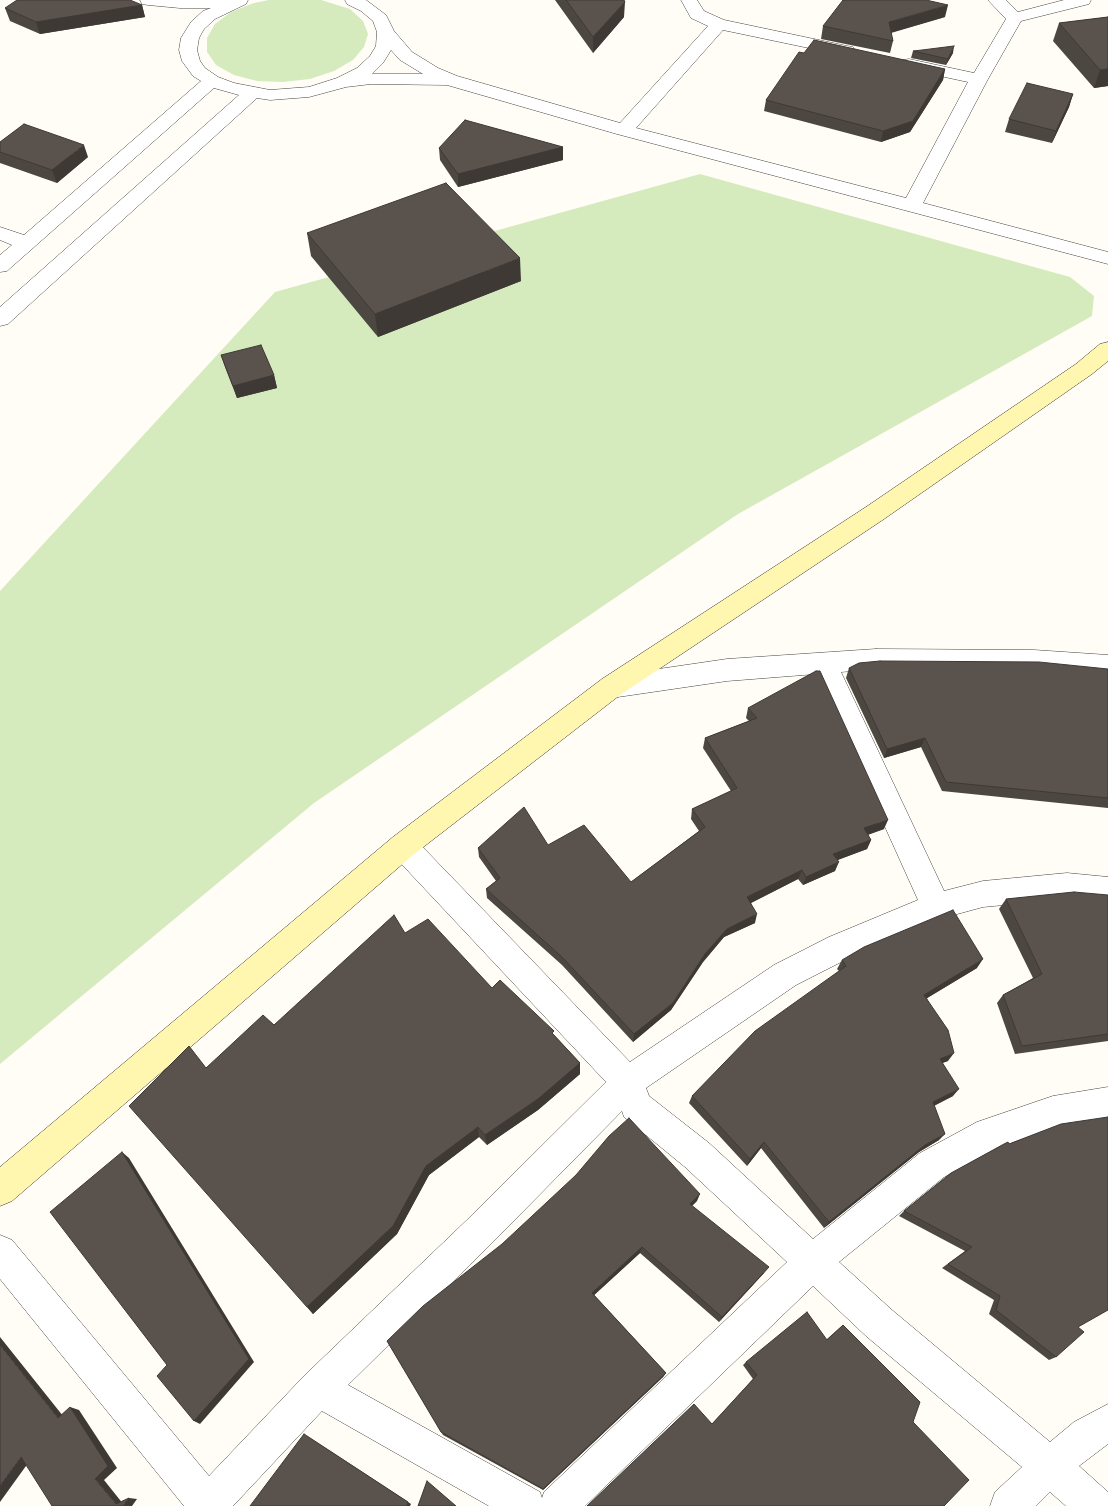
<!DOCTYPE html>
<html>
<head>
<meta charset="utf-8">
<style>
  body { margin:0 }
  canvas { display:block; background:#fffdf5 }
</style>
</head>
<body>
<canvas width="1108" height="1506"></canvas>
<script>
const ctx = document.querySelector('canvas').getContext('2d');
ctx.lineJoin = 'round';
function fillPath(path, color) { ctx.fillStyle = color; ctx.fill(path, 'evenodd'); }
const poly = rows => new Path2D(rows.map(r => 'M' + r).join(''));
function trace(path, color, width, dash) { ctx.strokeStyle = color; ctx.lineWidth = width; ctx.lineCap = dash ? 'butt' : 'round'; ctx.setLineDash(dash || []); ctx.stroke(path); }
const green = poly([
  [269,0,321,0,350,9,363,21,368,34,364,47,353,60,334,71,310,79,283,82,257,81,234,75,216,65,207,52,207,38,215,24,231,12,254,3],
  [700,174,1070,277,1094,296,1092,316,738,514,314,803,0,1064,0,591,275,292]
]);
const minor = poly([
  [140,0,248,0,246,4,215,19,204,29,199,38,197,50,200,61,205,68,218,77,234,83,270,90,309,87,337,78,357,68,370,56,376,46,377,32,373,21,361,11,347,4,345,0,366,0,386,15,394,31,412,52,438,68,457,76,620,123,708,26,691,18,681,0,697,0,704,11,724,20,847,46,853,47,856,51,853,55,847,56,723,30,636,128,906,198,968,82,903,68,900,64,903,60,909,59,974,73,1006,19,988,0,1006,0,1018,12,1064,0,1091,0,1089,4,1021,21,988,79,923,203,1108,252,1108,264,617,134,447,85,371,84,346,87,309,97,270,100,257,98,8,324,0,326,0,307,239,95,214,88,7,271,0,272,0,255,12,245,0,240,0,227,24,235,201,81,193,76,182,61,179,50,181,38,191,22,203,11,211,8,180,8,148,5,142,4,140,0],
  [391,50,400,60,423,74,372,74,383,63,391,50],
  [876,649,1034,650,1108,655,1108,677,1034,670,876,669,841,672,944,891,983,881,1067,873,1108,877,1108,903,1067,899,983,907,939,919,851,957,796,985,646,1088,649,1096,709,1143,813,1239,920,1153,977,1122,1053,1096,1108,1087,1108,1119,1053,1128,997,1148,944,1177,839,1262,892,1310,1050,1442,1074,1422,1108,1404,1108,1444,1079,1466,1108,1492,1108,1506,1066,1506,1050,1492,1036,1506,990,1506,995,1492,1022,1467,866,1336,813,1286,585,1506,489,1506,322,1411,233,1506,184,1506,0,1279,0,1235,12,1240,209,1476,305,1375,468,1219,606,1082,393,855,389,846,393,837,403,833,413,837,630,1062,774,965,829,937,918,900,816,674,727,681,611,698,602,695,598,687,602,679,611,676,727,659,876,649],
  [622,1111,624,1117,685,1167,787,1262,544,1492,542,1498,540,1492,348,1385,492,1243,622,1111]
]);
const secondary = poly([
  [1108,342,1108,361,1092,374,884,519,620,695,413,855,12,1201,0,1206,0,1167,393,837,602,679,866,507,1076,364,1100,344,1108,342]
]);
const wall = poly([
  [555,0,624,0,624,17,593,53],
  [142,5,145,17,40,34,10,21,5,8],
  [945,17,891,33,893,41,890,53,821,39,823,26],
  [1108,17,1108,86,1094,88,1053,41,1059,23],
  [913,51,953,53,946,65,911,58],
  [804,53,945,69,943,80,910,132,881,142,764,111,766,100],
  [1073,94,1069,107,1052,143,1005,132,1009,119],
  [0,142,88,157,57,183,0,163],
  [563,147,563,160,458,187,440,160,439,148],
  [307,233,521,281,378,337,311,256],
  [221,355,274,375,277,388,237,398,225,367],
  [849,668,1108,669,1108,808,942,791,921,747,884,758,846,678],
  [748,708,884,829,868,835,871,840,867,849,837,860,835,871,803,885,798,879,751,903,755,923,724,937,703,962,671,1010,633,1042,562,965,487,898,486,889,496,881,479,857,478,848,548,845,631,882,699,831,691,819,692,809,731,791,703,748,705,738,749,721,746,718],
  [1108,895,1108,1041,1015,1054,997,1003,1003,995,1033,978,999,909,1006,899],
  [842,960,977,968,927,998,948,1061,942,1063,953,1096,934,1106,939,1140,919,1152,824,1228,761,1148,747,1166,689,1103,692,1096,839,971,837,969],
  [492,988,554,1035,580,1063,580,1074,538,1110,487,1145,479,1137,429,1175,397,1234,313,1314,307,1307,206,1068,274,1025],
  [951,1173,1078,1327,1056,1357,1049,1360,989,1314,994,1300,942,1268,965,1251,899,1216,904,1211],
  [697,1201,692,1206,764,1273,719,1322,640,1253,594,1295,666,1373,663,1377,543,1490,443,1435,387,1341],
  [843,1325,913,1422,712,1424,753,1379,743,1365,746,1362,827,1339]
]);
const shadedWall = poly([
  [625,2,624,17,593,53,593,37],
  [142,5,145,17,40,34,36,22],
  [948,5,945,17,886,34,889,22],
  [954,46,953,53,946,65,948,59],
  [945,69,943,80,910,132,881,142,883,131],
  [1108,69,1108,86,1094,88,1100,70],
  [1073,94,1069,107,1052,143,1056,131],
  [84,145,88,157,57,183,52,170],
  [563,147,563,160,458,187,458,174],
  [520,258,521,281,378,337,375,314],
  [274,375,277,388,237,398,233,386],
  [925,738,921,747,884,758,887,749],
  [888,820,884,829,860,837,864,828],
  [871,840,867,849,830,863,833,854],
  [839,862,835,871,803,885,806,877],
  [802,870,798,879,745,906,747,897],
  [757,914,755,923,724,937,703,962,671,1010,633,1042,634,1034,727,929],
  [983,959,977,968,919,1003,924,995],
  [954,1053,948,1061,934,1066,940,1059],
  [580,1063,580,1074,538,1110,487,1145,485,1135],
  [959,1089,953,1096,927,1109,933,1102],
  [478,1127,479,1137,429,1175,397,1234,313,1314,307,1307,426,1166],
  [945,1134,939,1140,919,1152,824,1228,829,1222,925,1145],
  [764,1142,761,1148,747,1166,750,1159],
  [122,1152,129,1158,254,1362,200,1424,194,1421],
  [700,1194,697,1201,687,1210,690,1204],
  [642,1247,640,1253,591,1298,592,1293],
  [769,1267,764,1273,719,1322,722,1317],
  [0,1337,67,1421,58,1418,0,1345],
  [666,1373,663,1377,543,1490,543,1489],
  [70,1407,79,1410,117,1468,104,1480,124,1505,116,1504,95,1479],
  [304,1434,411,1504,410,1506,407,1506],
  [21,1457,31,1459,0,1502,0,1486],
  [129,1498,137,1499,132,1506,123,1506]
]);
const building = poly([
  [17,0,130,0,142,5,36,22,5,8,17,0],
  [566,0,624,0,625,2,593,37,566,0],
  [843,0,926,0,948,5,889,22,893,41,823,26,843,0],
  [1108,17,1108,69,1100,70,1059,23,1108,17],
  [814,40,945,69,913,121,883,131,766,100,799,52,804,53,814,40],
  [954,46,948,59,913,51,922,50,954,46],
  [1027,83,1073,94,1056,131,1009,119,1027,83],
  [465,120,563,147,458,174,439,148,465,120],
  [24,124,84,145,52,170,0,152,0,142,24,124],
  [446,183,520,258,375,314,307,233,446,183],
  [261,345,274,375,233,386,221,355,261,345],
  [880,661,1039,662,1108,669,1108,798,946,782,925,738,887,749,849,668,859,663,880,661],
  [816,671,820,671,888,820,864,828,871,840,833,854,839,862,806,877,802,870,747,897,757,914,727,929,705,954,673,1003,634,1034,562,957,486,889,500,878,478,848,524,807,548,845,584,825,631,882,705,827,692,809,737,788,705,738,757,718,748,708,816,671],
  [1074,892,1108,895,1108,1034,1022,1046,1003,995,1042,974,1006,899,1074,892],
  [953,910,983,959,924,995,948,1030,954,1053,940,1059,959,1089,933,1102,945,1134,925,1145,829,1222,764,1142,750,1159,692,1096,755,1031,846,966,842,960,864,947,953,910],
  [394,915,405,933,428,919,492,988,500,980,554,1031,552,1033,580,1063,538,1099,485,1135,478,1127,426,1166,393,1226,307,1307,129,1106,189,1046,206,1068,263,1015,274,1025,394,915],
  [1108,1117,1108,1310,1078,1327,1084,1332,1056,1357,996,1310,1000,1296,948,1264,972,1247,904,1211,951,1173,1004,1144,1008,1142,1009,1144,1061,1124,1108,1117],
  [629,1118,700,1194,690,1204,769,1267,722,1317,642,1247,592,1293,666,1373,543,1489,441,1432,387,1341,423,1306,502,1244,576,1175,609,1136,629,1118],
  [122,1152,249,1359,194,1421,157,1376,167,1365,50,1212,122,1152],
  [807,1312,827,1340,843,1325,920,1402,913,1422,969,1480,944,1506,587,1506,694,1404,712,1424,757,1375,746,1362,807,1312],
  [0,1345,58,1418,70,1407,108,1466,95,1479,116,1504,129,1498,123,1506,52,1506,21,1457,0,1486,0,1345],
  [304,1434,408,1502,407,1506,250,1506,304,1434],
  [427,1481,456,1506,418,1506,427,1481]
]);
fillPath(green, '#d5ebbd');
trace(minor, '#444', 1);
trace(secondary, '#333', 1);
fillPath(minor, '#fff');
fillPath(secondary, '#fff6b0');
fillPath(wall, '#4d4742');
fillPath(shadedWall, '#3f3936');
fillPath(building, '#5a524d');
trace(building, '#3f3936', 1);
</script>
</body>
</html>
